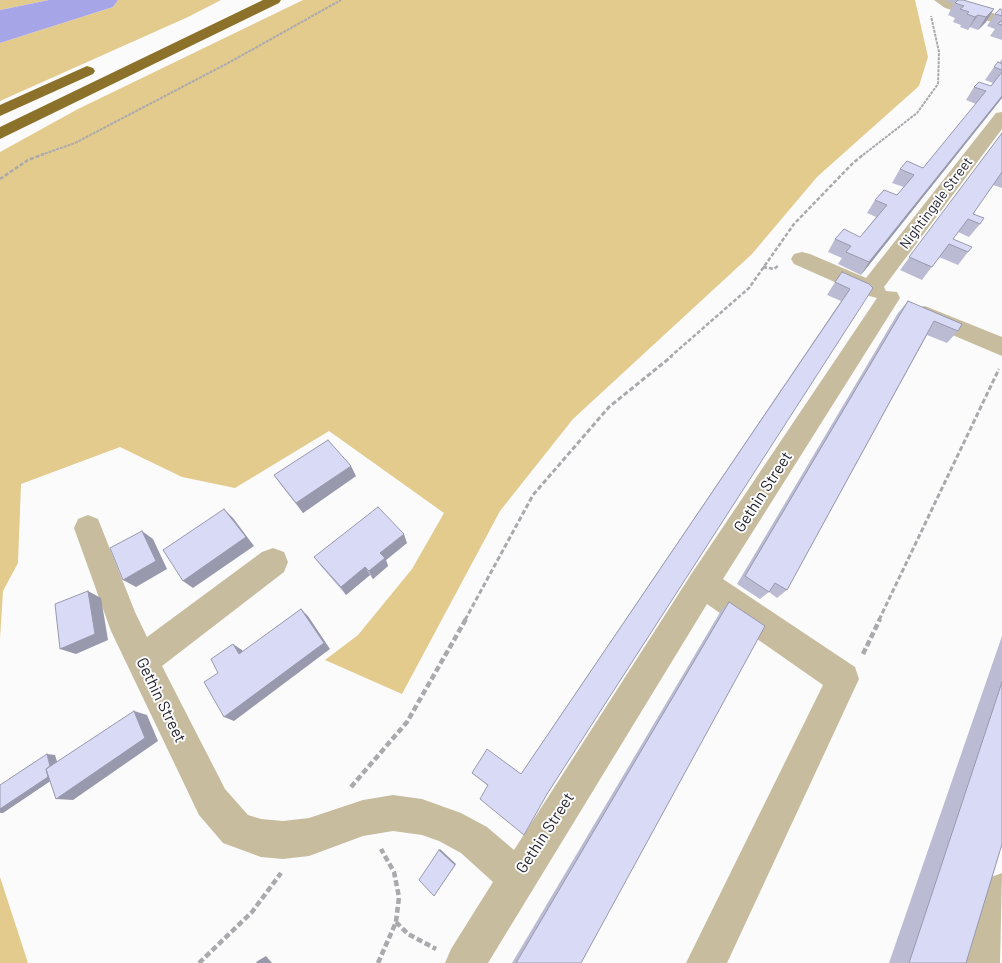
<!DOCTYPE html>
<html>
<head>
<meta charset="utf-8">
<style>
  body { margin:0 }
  canvas { display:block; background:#fbfbfb }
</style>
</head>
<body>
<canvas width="1002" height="963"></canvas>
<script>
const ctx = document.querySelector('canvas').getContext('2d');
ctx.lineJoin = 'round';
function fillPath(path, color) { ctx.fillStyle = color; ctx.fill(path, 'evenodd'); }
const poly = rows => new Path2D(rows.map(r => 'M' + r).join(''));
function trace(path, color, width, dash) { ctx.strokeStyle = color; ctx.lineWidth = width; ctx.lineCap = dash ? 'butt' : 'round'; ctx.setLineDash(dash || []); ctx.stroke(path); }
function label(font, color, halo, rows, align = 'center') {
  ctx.font = font + ' Barlow,sans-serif'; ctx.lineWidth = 4; ctx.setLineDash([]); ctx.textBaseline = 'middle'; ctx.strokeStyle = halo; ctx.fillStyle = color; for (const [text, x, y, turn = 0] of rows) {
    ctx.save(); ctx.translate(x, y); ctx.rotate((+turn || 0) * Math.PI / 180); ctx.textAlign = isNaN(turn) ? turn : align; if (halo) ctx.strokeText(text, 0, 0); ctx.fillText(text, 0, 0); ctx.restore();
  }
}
const green = poly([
  [0,0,49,0,0,10],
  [118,0,221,0,188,17,0,101,0,43,113,7],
  [303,0,915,0,928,57,919,86,817,177,752,254,573,419,500,511,402,694,325,660,358,635,412,569,444,513,329,431,235,488,182,477,120,447,21,484,18,563,3,591,0,639,0,152,78,109],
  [0,877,28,963,0,963]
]);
const water = poly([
  [49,0,118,0,113,7,0,43,0,10]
]);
const pathFar3 = poly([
  [41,155,75,143,230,62,341,0],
  [863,155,917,113,938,84,939,52,931,16]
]);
const pathFar2 = poly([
  [0,179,28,160,44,154],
  [763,267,774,269,779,265],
  [670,357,749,288,794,224,853,163,864,154]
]);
const pathFar1 = poly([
  [465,620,533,495,609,407,672,356],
  [879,620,999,369]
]);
const path = poly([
  [863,654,880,619],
  [351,787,407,722,466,619],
  [396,922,408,934,436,949],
  [199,963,252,912,281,873],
  [378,963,396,922,399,897,394,872,381,849]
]);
const minor = poly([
  [934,0,951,0,1002,16,1002,25,945,8,934,0],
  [1002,112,1002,129,884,287,886,291,897,292,900,298,723,579,855,667,859,679,727,963,686,963,823,685,707,604,488,963,445,963,451,949,493,882,461,853,439,841,422,835,393,831,363,836,309,856,283,859,261,857,223,843,199,815,111,631,74,528,78,519,88,515,98,519,135,612,147,637,262,552,273,548,284,552,288,562,284,572,162,666,225,789,248,815,261,819,283,821,309,818,363,800,393,795,422,799,461,813,487,827,514,850,692,573,877,298,862,294,794,264,791,259,794,254,802,252,810,254,866,278,996,113,1002,112],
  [925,306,1002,337,1002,356,917,320,914,314,917,308,925,306],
  [1002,873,1000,963,960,963,988,878,1002,873]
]);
const highway = poly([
  [263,0,281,0,279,3,0,139,0,127,263,0],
  [87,66,93,68,95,71,93,74,0,116,0,105,87,66]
]);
const wall = poly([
  [947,0,963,0,994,9,986,22,978,30,970,27,968,30,960,27,961,25,953,22,955,18,948,15,954,3,946,1],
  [1002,10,1002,40,990,36,995,29,987,26,995,14],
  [1002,59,1002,98,861,275,838,264,842,258,828,252,835,239,860,237,876,217,867,213,875,200,897,195,904,187,892,183,900,169,923,168,976,104,966,100,974,87,991,86,993,83,985,80,994,67,999,63],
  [1002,133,1002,188,993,185,973,214,980,224,969,237,958,232,953,239,968,252,958,265,939,257,922,280,900,270],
  [835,282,869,284,547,794,488,786,472,773,521,774,841,301,827,295],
  [908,301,958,331,947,343,927,335,787,590,777,598,769,592,760,599,737,584,898,313],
  [274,475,356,476,303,513,281,485],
  [407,543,386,560,388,566,373,579,370,575,346,595,320,565,314,557],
  [729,602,581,963,512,963,722,609],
  [1002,636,1002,844,966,963,889,963]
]);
const shadedWall = poly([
  [994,9,986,22,978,30,986,17],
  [978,15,968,30,975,17],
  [1002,96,1002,98,861,275,869,262],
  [351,466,356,476,303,513,296,503],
  [224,509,233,518,254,546,193,588,183,581],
  [142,531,153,539,167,569,136,587,123,580],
  [404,534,407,543,386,560,388,566,373,579,369,571,380,553],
  [365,567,370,575,346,595,341,587],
  [88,591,101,598,108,640,76,654,60,649],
  [301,609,308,616,330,649,234,721,224,717],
  [233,644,242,650,248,659,239,654],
  [134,711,147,715,158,741,73,800,56,799],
  [47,754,55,755,61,774,3,813,0,813,0,809],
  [440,849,456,864,434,896,439,850],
  [266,956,272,963,257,963,256,962]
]);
const building = poly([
  [958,0,963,0,994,9,986,17,978,15,975,17,967,14,969,12,960,9,964,6,955,3,958,0],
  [1000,9,1002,10,1002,16,995,14,1000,9],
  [1002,20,1002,25,998,24,1002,20],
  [998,62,1002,64,1002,70,994,67,998,62],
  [1002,72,1002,96,869,262,846,252,851,246,835,239,844,229,860,237,887,205,875,200,884,190,897,195,914,175,900,169,907,161,923,168,986,91,974,87,979,82,991,86,1002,72],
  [1002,133,1002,172,973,214,984,218,980,224,968,219,953,239,972,247,968,252,949,244,932,267,909,257,1002,133],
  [842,272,869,284,873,288,547,794,524,835,480,799,488,785,472,773,487,749,521,774,850,289,835,282,842,272],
  [908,301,962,324,958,331,934,321,787,590,775,583,769,592,745,576,908,301],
  [328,440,351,466,296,503,274,475,328,440],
  [378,507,404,534,380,553,385,558,369,571,365,567,341,587,314,557,378,507],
  [224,509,246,537,183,581,163,550,224,509],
  [142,531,156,561,123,580,110,548,142,531],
  [88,591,95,634,60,649,55,604,88,591],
  [729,602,765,626,581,963,516,963,729,602],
  [301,609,324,643,224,717,204,682,218,673,211,659,233,644,239,654,301,609],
  [1002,682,1002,844,966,963,909,963,1002,682],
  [134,711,145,738,56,799,46,769,134,711],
  [47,754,50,766,46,769,48,777,0,809,0,785,47,754],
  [439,850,455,865,434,896,419,880,439,850]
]);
const farStreetnames = [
  ["Nightingale Street",936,203,-53]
];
const streetNames = [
  ["Gethin Street",763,492,-57],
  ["Gethin Street",161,700,64],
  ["Gethin Street",545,833,-57]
];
fillPath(green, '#e3cb8e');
fillPath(water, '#a6a5e8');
trace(pathFar3, '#a9a9ae', 2, [3, 1]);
trace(pathFar2, '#a9a9ae', 2.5, [4, 2]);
trace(pathFar1, '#a9a9ae', 3, [5, 2.5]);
trace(path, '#a9a9ae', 4.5, [6, 3]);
fillPath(minor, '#c7bc9e');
fillPath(highway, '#8b7129');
fillPath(wall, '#bbbbd4');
fillPath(shadedWall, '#9899ac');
fillPath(building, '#d9daf6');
trace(building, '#9899ac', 1);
label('14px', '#21212d', '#fbfbfb', farStreetnames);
label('16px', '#21212d', '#fbfbfb', streetNames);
</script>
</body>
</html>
